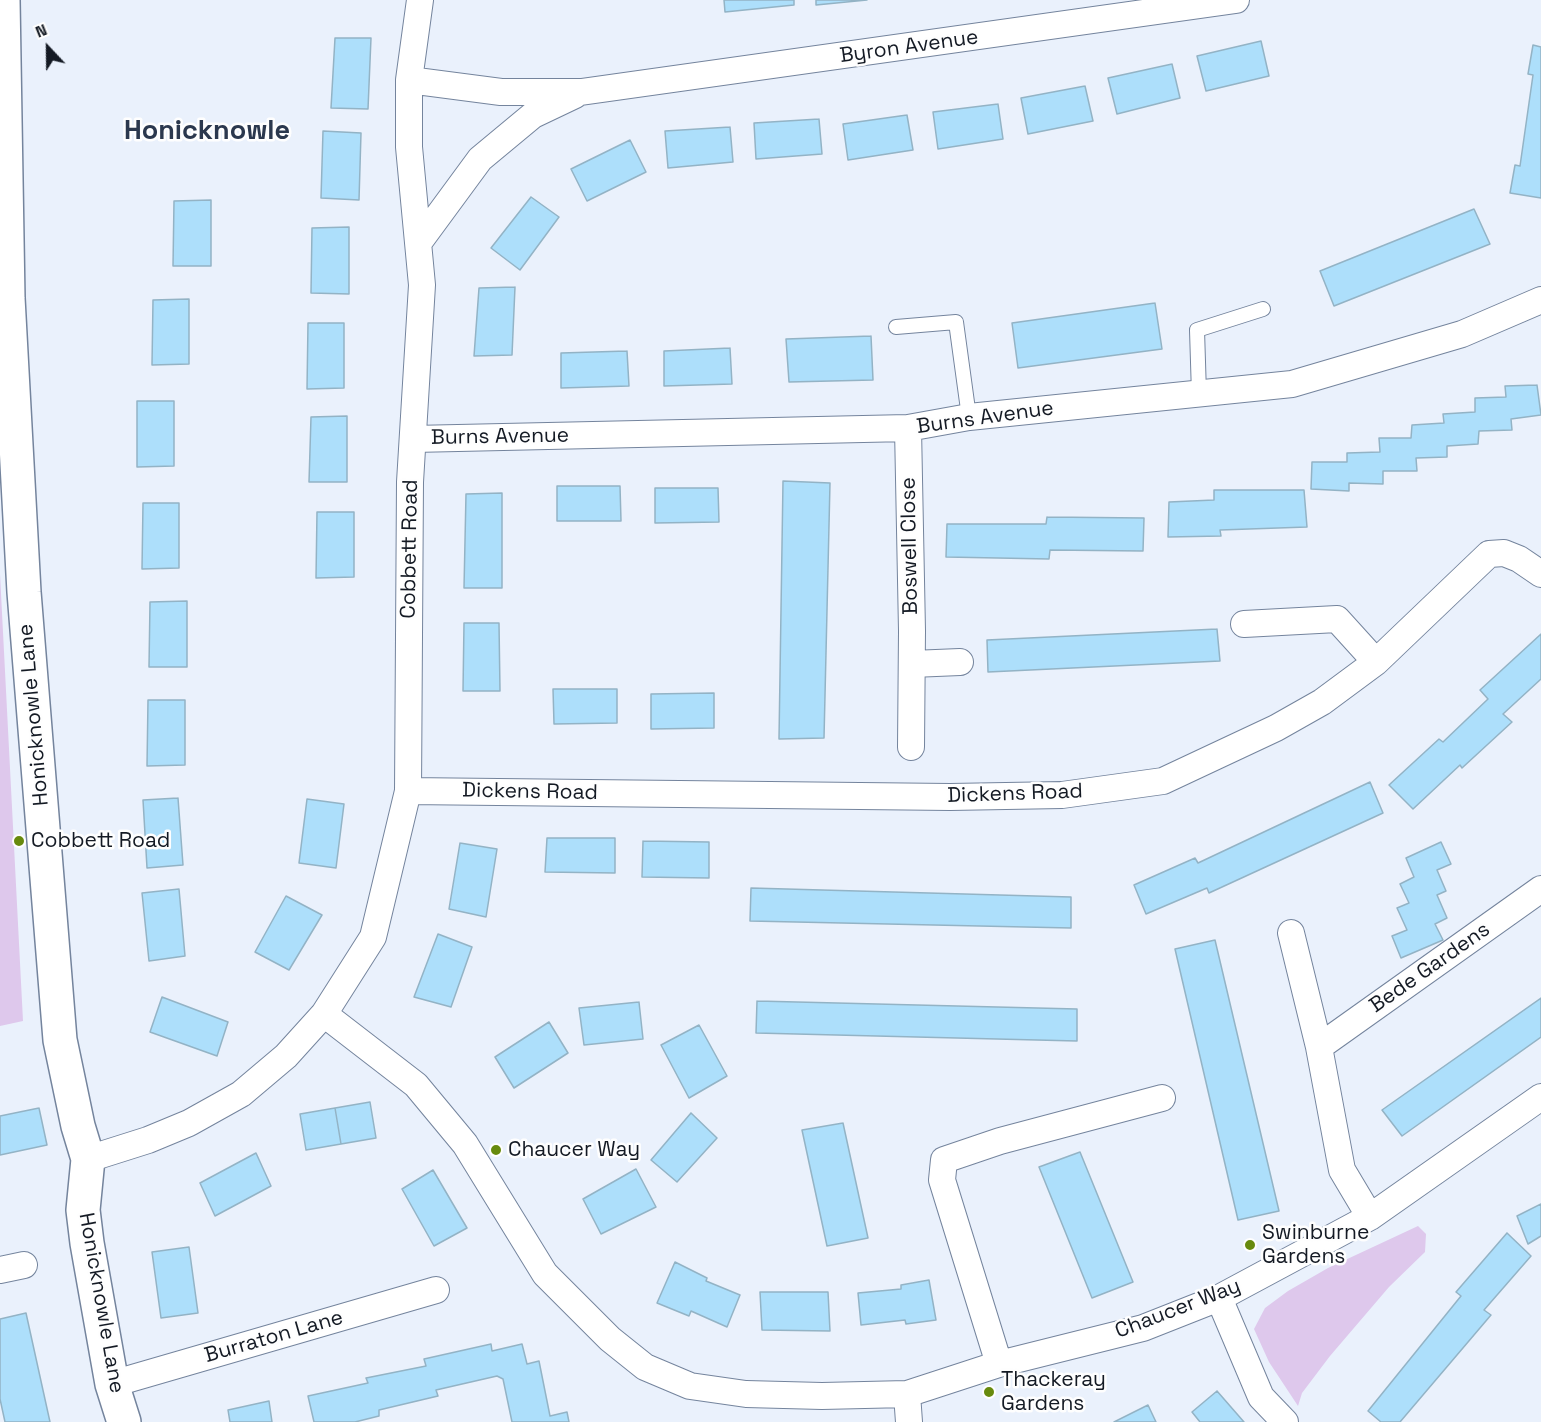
<!DOCTYPE html>
<html>
<head>
<meta charset="utf-8">
<style>
  body { margin:0 }
  #map { position:relative; width:1541px; height:1422px; overflow:hidden; background:#eaf1fc; font-family:"Space Grotesk",sans-serif }
  canvas { display:block }
  .north { position:absolute; left:18px; top:18px; width:60px; height:60px; -webkit-text-stroke:4px #fefefe; paint-order:stroke; rotate:338deg; font-size:16px; font-weight:700; line-height:24px; text-align:center; color:#141a24 }
  .north::after { content:''; display:block; margin:auto; width:21px; height:27px; background:#141a24; clip-path:polygon(50% 0,100% 100%,50% 72%,0 100%) }
</style>
</head>
<body>
<div id="map">
<canvas width="1541" height="1422"></canvas>
<div class="north">N</div>
</div>
<script>
const ctx = document.querySelector('canvas').getContext('2d');
ctx.lineJoin = 'round';
function fillPath(path, color) { ctx.fillStyle = color; ctx.fill(path, 'evenodd'); }
const poly = rows => new Path2D(rows.map(r => 'M' + r).join(''));
function trace(path, color, width, dash) { ctx.strokeStyle = color; ctx.lineWidth = width; ctx.lineCap = dash ? 'butt' : 'round'; ctx.setLineDash(dash || []); ctx.stroke(path); }
function label(font, color, halo, rows, align = 'center') {
  ctx.font = font + ' "Space Grotesk",sans-serif'; ctx.lineWidth = 5; ctx.setLineDash([]); ctx.textBaseline = 'middle'; ctx.strokeStyle = halo; ctx.fillStyle = color; for (const [text, x, y, turn = 0] of rows) {
    ctx.save(); ctx.translate(x, y); ctx.rotate((+turn || 0) * Math.PI / 180); ctx.textAlign = isNaN(turn) ? turn : align; if (halo) ctx.strokeText(text, 0, 0); ctx.fillText(text, 0, 0); ctx.restore();
  }
}
const green = poly([
  [0,574,23,1021,0,1026],
  [1418,1226,1426,1234,1425,1252,1389,1287,1330,1356,1302,1393,1298,1406,1269,1362,1254,1329,1265,1308,1288,1291,1328,1268]
]);
const building = poly([
  [724,0,794,0,794,5,725,12,724,0],
  [816,0,867,0,816,5,816,0],
  [335,38,371,38,368,109,331,108,335,38],
  [1261,41,1269,76,1206,91,1197,56,1261,41],
  [1533,45,1541,47,1541,198,1510,193,1515,165,1520,166,1533,75,1528,74,1533,45],
  [1172,64,1180,98,1117,114,1108,78,1172,64],
  [1085,86,1093,121,1028,134,1021,98,1085,86],
  [998,104,1003,139,938,149,933,112,998,104],
  [907,115,913,150,848,160,843,124,907,115],
  [819,119,822,154,756,159,754,123,819,119],
  [730,127,733,162,668,168,665,131,730,127],
  [323,131,361,133,359,200,321,198,323,131],
  [630,140,646,172,587,201,571,169,630,140],
  [531,197,559,217,520,270,491,248,531,197],
  [211,200,211,266,173,266,174,201,211,200],
  [1474,209,1490,244,1334,306,1320,271,1474,209],
  [349,227,349,294,311,293,312,228,349,227],
  [515,287,512,355,474,356,479,288,515,287],
  [189,299,189,364,152,365,153,300,189,299],
  [1155,303,1162,349,1018,368,1012,323,1155,303],
  [308,323,344,323,344,388,307,389,308,323],
  [871,336,873,380,789,382,786,339,871,336],
  [730,348,732,384,664,386,664,351,730,348],
  [627,351,629,386,561,388,561,353,627,351],
  [1537,385,1541,415,1511,419,1512,430,1479,431,1478,444,1447,446,1447,457,1416,458,1417,471,1383,471,1383,484,1349,483,1349,491,1311,489,1312,462,1347,462,1347,453,1380,452,1379,438,1411,438,1412,425,1444,423,1443,414,1475,412,1475,398,1506,397,1505,386,1537,385],
  [137,401,174,401,174,466,137,467,137,401],
  [347,416,347,482,309,482,311,417,347,416],
  [783,481,830,483,824,738,779,739,783,481],
  [557,486,620,486,621,521,557,521,557,486],
  [655,488,718,488,719,522,655,523,655,488],
  [1214,490,1304,490,1307,527,1220,530,1221,536,1168,537,1169,502,1214,500,1214,490],
  [502,493,502,588,464,588,466,494,502,493],
  [143,503,179,503,179,568,142,569,143,503],
  [317,512,354,512,354,577,316,578,317,512],
  [1047,517,1144,518,1143,551,1050,550,1049,559,946,557,947,524,1046,524,1047,517],
  [187,601,187,667,149,667,150,602,187,601],
  [464,623,499,623,500,691,463,691,464,623],
  [1217,629,1220,661,988,672,987,640,1217,629],
  [1541,634,1541,679,1503,714,1512,722,1462,768,1460,765,1413,809,1389,785,1439,739,1443,742,1488,699,1480,690,1541,634],
  [553,689,617,689,617,723,554,724,553,689],
  [714,693,714,728,651,729,651,694,714,693],
  [148,700,185,700,185,765,147,766,148,700],
  [1370,782,1383,813,1209,893,1207,888,1146,914,1134,885,1195,858,1198,863,1370,782],
  [178,798,183,865,147,868,143,800,178,798],
  [307,799,344,804,336,868,299,863,307,799],
  [547,838,615,838,615,873,545,872,547,838],
  [643,841,709,842,709,878,642,877,643,841],
  [1441,842,1451,864,1437,870,1446,891,1437,895,1447,918,1435,924,1443,940,1401,958,1392,936,1407,930,1397,908,1409,903,1400,884,1414,877,1406,858,1441,842],
  [460,843,497,849,486,917,449,909,460,843],
  [751,888,1071,897,1071,928,750,921,751,888],
  [179,889,185,956,149,961,142,893,179,889],
  [286,896,322,915,289,970,255,952,286,896],
  [438,934,472,947,451,1007,414,997,438,934],
  [1215,940,1279,1211,1238,1220,1175,949,1215,940],
  [162,997,228,1022,217,1056,150,1032,162,997],
  [1541,998,1541,1037,1402,1136,1382,1110,1541,998],
  [757,1001,1077,1009,1077,1041,756,1033,757,1001],
  [639,1002,643,1039,584,1045,579,1008,639,1002],
  [549,1022,568,1053,514,1088,495,1057,549,1022],
  [699,1025,727,1076,689,1098,661,1045,699,1025],
  [370,1102,376,1138,341,1144,335,1108,370,1102],
  [39,1108,47,1145,0,1155,0,1116,39,1108],
  [335,1108,341,1144,306,1150,300,1114,335,1108],
  [691,1113,717,1138,677,1182,651,1160,691,1113],
  [843,1123,868,1238,827,1246,802,1130,843,1123],
  [1080,1152,1133,1282,1092,1298,1039,1167,1080,1152],
  [256,1153,271,1186,215,1216,200,1183,256,1153],
  [636,1169,656,1207,601,1234,583,1199,636,1169],
  [433,1170,467,1228,434,1246,402,1189,433,1170],
  [1541,1204,1541,1236,1528,1244,1517,1216,1541,1204],
  [1507,1233,1531,1256,1484,1310,1491,1315,1400,1422,1381,1422,1368,1411,1461,1296,1456,1292,1507,1233],
  [189,1247,198,1313,161,1318,152,1252,189,1247],
  [675,1262,707,1278,706,1281,740,1295,727,1327,691,1311,689,1316,657,1303,675,1262],
  [929,1280,936,1320,906,1324,905,1320,861,1325,858,1293,901,1289,901,1285,929,1280],
  [760,1292,828,1292,830,1331,762,1330,760,1292],
  [26,1313,50,1422,5,1422,0,1399,0,1319,26,1313],
  [491,1344,492,1351,522,1344,527,1364,539,1361,550,1416,567,1412,569,1422,512,1422,503,1379,497,1376,436,1390,438,1396,379,1410,379,1416,355,1422,314,1422,308,1396,368,1383,366,1378,426,1366,424,1359,491,1344],
  [1217,1391,1244,1422,1200,1422,1192,1412,1217,1391],
  [269,1401,272,1422,230,1422,228,1410,269,1401],
  [1148,1405,1156,1422,1114,1422,1148,1405]
]);
const service = poly([
  [896,327,956,322,969,417],
  [1199,394,1197,330,1263,309]
]);
const minor = poly([
  [409,80,501,92,581,92,1236,0],
  [419,242,480,159,533,115,575,95],
  [908,428,912,631,911,747],
  [413,439,908,428,969,417,1292,384,1462,334,1541,300],
  [1244,624,1337,619,1376,662],
  [912,664,960,662],
  [408,791,950,797,1062,795,1163,781,1276,728,1322,702,1376,662,1489,554,1504,553,1519,559,1541,574],
  [1291,933,1319,1047,1342,1170,1370,1217],
  [324,1014,416,1085,465,1144,545,1274,610,1339,645,1367,690,1386,746,1394,822,1396,907,1394,999,1364,1143,1328,1219,1298,1370,1217,1541,1097],
  [1319,1047,1541,889],
  [88,1159,148,1140,189,1123,241,1094,286,1056,324,1014,373,937,408,791,410,482,422,285,409,147,409,80,420,0],
  [0,1270,24,1265],
  [1219,1298,1261,1397,1285,1422],
  [999,1364,942,1180,944,1160,1000,1141,1162,1098],
  [112,1384,436,1290],
  [907,1394,909,1422]
]);
const tertiary = poly([
  [3,0,8,298,24,592,60,1040,78,1126,88,1159,83,1210,87,1243,112,1384,124,1422]
]);
const markers = [
  [19,841,6,"#678a0d"],
  [496,1150,6,"#678a0d"],
  [1250,1245,6,"#678a0d"],
  [989,1392,6,"#678a0d"]
];
const streetNames = [
  ["Byron Avenue",909,47,-8],
  ["Burns Avenue",985,418,-8],
  ["Burns Avenue",500,437,-1],
  ["Boswell Close",910,546,-91],
  ["Cobbett Road",410,549,-89],
  ["Honicknowle Lane",34,715,-95],
  ["Dickens Road",530,792,1],
  ["Dickens Road",1015,794,-2],
  ["Bede Gardens",1430,968,-35],
  ["Honicknowle Lane",101,1303,80],
  ["Chaucer Way",1178,1309,-21],
  ["Burraton Lane",274,1337,-16]
];
const poiNames = [
  ["Cobbett Road",31,841],
  ["Chaucer Way",508,1150],
  ["Swinburne",1262,1233],
  ["Gardens",1262,1257],
  ["Thackeray",1001,1380],
  ["Gardens",1001,1404]
];
const districtNames = [
  ["Honicknowle",207,132]
];
fillPath(green, '#dec8ec');
fillPath(building, '#addffb');
trace(building, '#93b3c5', 1.5);
trace(service, '#74849d', 16);
trace(minor, '#74849d', 28);
trace(tertiary, '#74849d', 36);
trace(service, '#fff', 14);
trace(minor, '#fff', 26);
trace(tertiary, '#fff', 33);
for (const [x, y, r, color] of markers) { const dot = new Path2D(); dot.arc(x, y, r, 0, 2 * Math.PI); ctx.fillStyle = color; ctx.fill(dot); trace(dot, '#fefefe', 2); }
label('21px', '#141a24', '#fefefe', streetNames);
label('21px', '#141a24', '#fefefe', poiNames, 'left');
label('bold 27px', '#2b384e', '#fefefe', districtNames);
</script>
</body>
</html>
